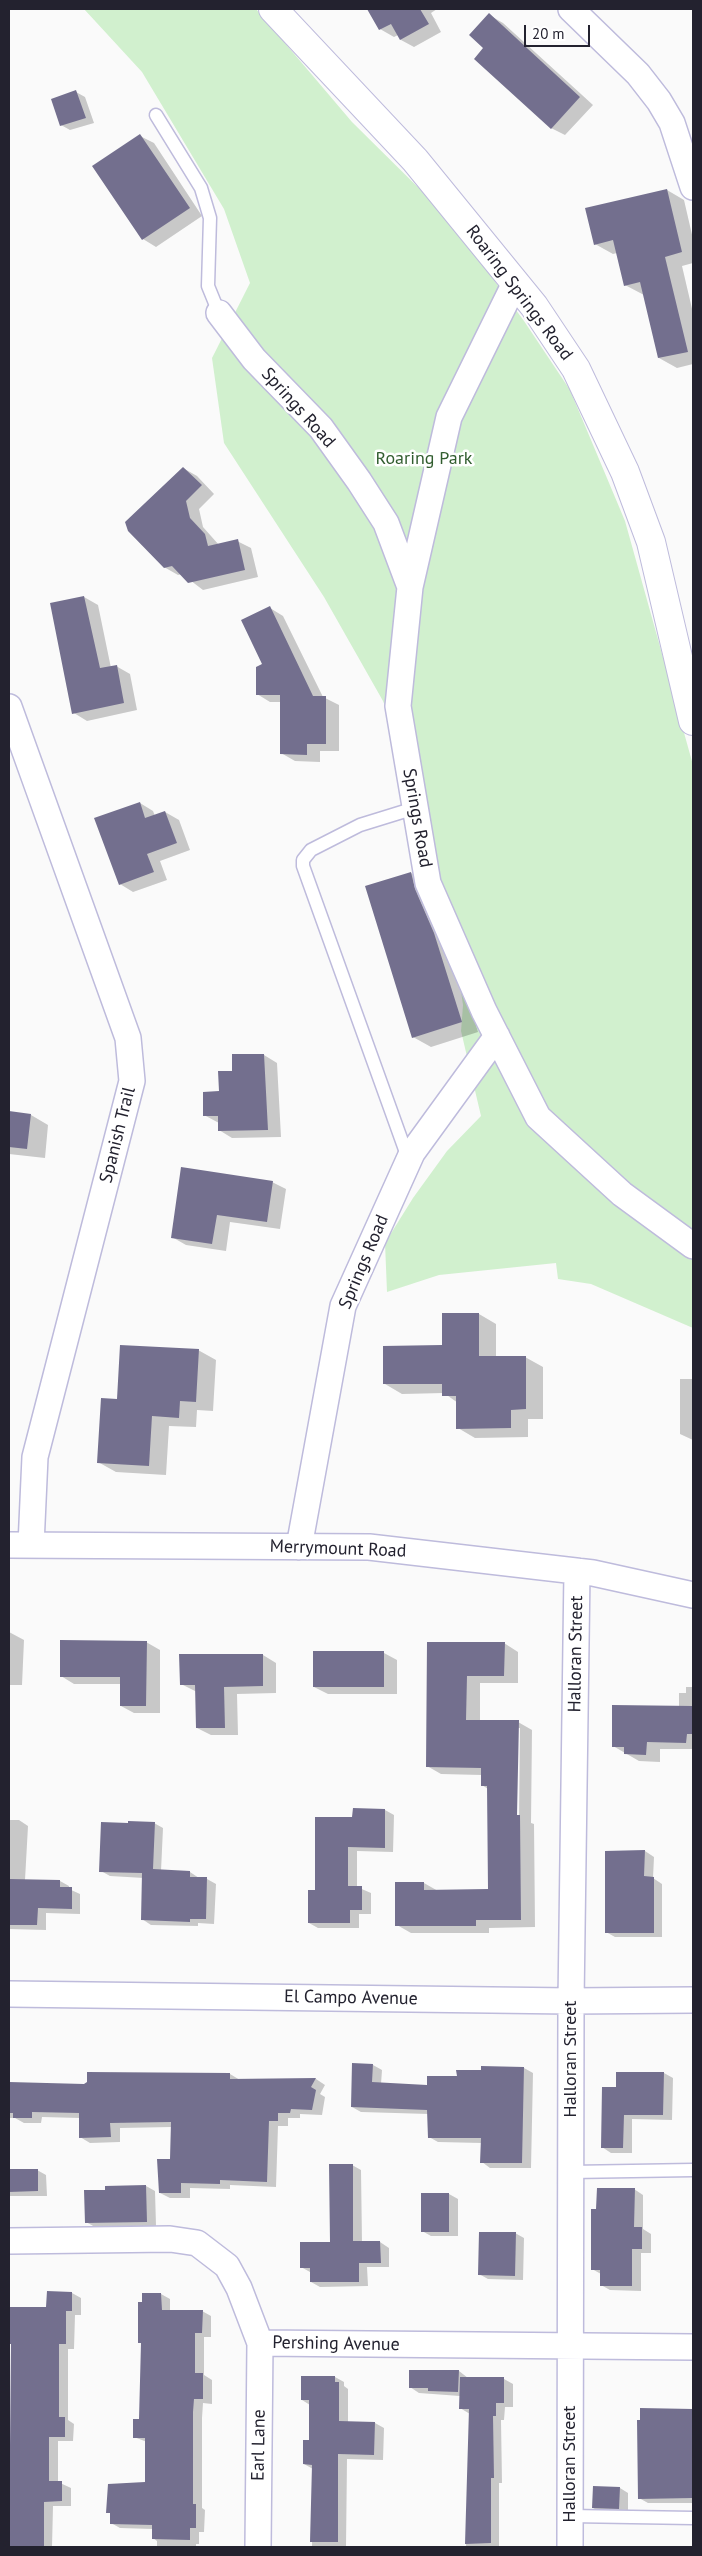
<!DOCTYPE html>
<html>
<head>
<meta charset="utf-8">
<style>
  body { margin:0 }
  #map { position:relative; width:702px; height:2556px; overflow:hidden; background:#fafafa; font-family:"PT Sans",sans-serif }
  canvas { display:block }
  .frame { position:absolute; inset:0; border:10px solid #23222f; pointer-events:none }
  .scale { position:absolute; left:524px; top:25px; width:66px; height:22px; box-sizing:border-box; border:2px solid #23222f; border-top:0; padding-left:6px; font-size:15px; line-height:18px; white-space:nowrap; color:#23222f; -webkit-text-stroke:4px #fff; paint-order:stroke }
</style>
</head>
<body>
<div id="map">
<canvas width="702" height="2556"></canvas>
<div class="frame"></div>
<div class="scale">20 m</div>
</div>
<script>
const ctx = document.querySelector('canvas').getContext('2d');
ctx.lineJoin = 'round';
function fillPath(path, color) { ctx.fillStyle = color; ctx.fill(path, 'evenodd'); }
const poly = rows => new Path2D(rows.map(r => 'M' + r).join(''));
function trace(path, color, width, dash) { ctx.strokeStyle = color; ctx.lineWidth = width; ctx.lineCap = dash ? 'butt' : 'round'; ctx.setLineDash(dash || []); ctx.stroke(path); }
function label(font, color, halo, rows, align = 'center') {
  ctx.font = font + ' "PT Sans",sans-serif'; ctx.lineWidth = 5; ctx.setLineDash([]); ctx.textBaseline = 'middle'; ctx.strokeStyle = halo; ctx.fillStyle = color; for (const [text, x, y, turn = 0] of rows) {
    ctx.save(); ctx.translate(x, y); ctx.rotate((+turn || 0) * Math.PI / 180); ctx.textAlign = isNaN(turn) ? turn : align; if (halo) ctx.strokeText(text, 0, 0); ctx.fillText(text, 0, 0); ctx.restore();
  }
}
const green = poly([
  [84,9,256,9,352,122,446,215,524,321,570,390,625,521,693,765,693,1328,591,1284,558,1279,556,1263,439,1275,387,1292,385,1243,413,1198,447,1151,481,1116,461,1031,463,1005,457,964,397,737,383,701,324,597,224,443,212,358,250,283,224,209,142,72]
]);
const shadow = poly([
  [369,9,437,9,431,13,441,32,414,47,401,40,398,35,394,37,380,29],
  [489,15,503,23,593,105,565,135,551,128,485,48],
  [76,92,85,97,94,123,70,130,61,125],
  [140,136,154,143,202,216,156,247,143,239],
  [667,190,684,200,693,239,693,263,682,266,693,313,693,364,677,368,659,358,644,295,625,285,617,253,613,254,595,244],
  [183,468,197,476,214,494,199,509,203,527,219,545,237,541,251,548,258,577,203,590,182,574,178,575,164,567],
  [84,597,98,605,111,668,116,666,130,674,137,710,87,721,74,713],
  [270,608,283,616,323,697,339,705,339,751,320,751,320,762,295,761,281,753,282,702,270,702,257,694,264,664],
  [140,803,153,811,155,816,165,812,179,820,190,850,160,861,167,880,133,892,120,884],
  [411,873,429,883,451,944,478,1032,431,1047,413,1037,367,887],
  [264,1055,277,1063,281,1137,232,1138,219,1130,219,1123,204,1115,233,1072],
  [9,1113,31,1115,48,1125,45,1158,9,1154,9,1160],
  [272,1182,286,1189,280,1229,230,1222,226,1251,186,1245,172,1237],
  [479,1314,496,1324,496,1357,525,1357,543,1367,543,1419,528,1419,528,1437,475,1438,458,1428,458,1403,444,1393,402,1394,385,1384,443,1347],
  [198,1350,216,1360,213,1411,197,1410,196,1427,169,1426,166,1475,116,1472,98,1462,118,1400],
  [680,1379,693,1379,693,1440,680,1434],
  [9,1632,24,1640,22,1685,9,1685,9,1687],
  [146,1642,160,1650,160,1713,134,1713,121,1706,121,1684,74,1684,61,1676],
  [428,1643,504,1643,518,1652,518,1683,480,1683,480,1721,518,1722,532,1730,531,1823,534,1824,535,1927,489,1928,489,1933,411,1933,397,1925,424,1883,438,1891,489,1890,488,1789,482,1785,482,1775,441,1774,427,1766],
  [517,1728,520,1728,519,1821,516,1821],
  [384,1653,397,1660,397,1694,328,1694,314,1687],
  [263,1655,276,1663,276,1693,237,1694,238,1735,211,1735,197,1728,197,1692,181,1684],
  [686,1687,693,1687,693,1749,660,1749,660,1762,639,1761,613,1746,679,1707,679,1693,686,1693],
  [385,1810,394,1815,393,1852,357,1851,357,1887,371,1893,371,1914,359,1914,359,1928,318,1928,309,1923,316,1892,354,1819],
  [9,1820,19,1820,28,1826,25,1880,60,1881,69,1886,69,1889,80,1894,80,1914,46,1913,46,1930,9,1929],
  [102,1823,154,1823,163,1828,161,1871,190,1872,199,1878,207,1879,216,1884,214,1924,198,1923,198,1926,151,1925,142,1919,144,1878,110,1876,101,1871],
  [645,1851,654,1857,653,1878,662,1884,662,1937,615,1937,606,1932],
  [373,2065,382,2070,381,2084,428,2086,524,2068,533,2073,531,2168,490,2168,482,2162,482,2143,438,2142,429,2137,429,2114,361,2112,352,2107],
  [664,2073,673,2078,672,2120,632,2119,632,2153,611,2153,602,2147,618,2088],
  [230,2074,240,2080,316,2079,325,2085,320,2094,325,2097,322,2115,300,2114,300,2118,288,2118,288,2126,278,2126,276,2187,230,2185,230,2189,190,2188,190,2198,170,2198,160,2193,171,2161,172,2127,120,2128,120,2142,90,2143,80,2137,80,2118,42,2117,41,2123,24,2123,15,2118,9,2118,9,2083,84,2085],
  [352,2165,361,2170,362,2243,380,2242,389,2248,389,2267,367,2267,368,2286,320,2287,311,2282,310,2272,301,2267,331,2243],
  [9,2170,37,2170,46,2175,47,2196,9,2196],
  [146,2186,155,2191,156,2226,95,2227,86,2222,107,2191],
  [634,2189,643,2195,643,2229,651,2234,651,2253,641,2253,641,2291,610,2290,601,2285,601,2274,592,2269,598,2211],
  [449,2194,458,2199,458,2236,431,2236,422,2231],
  [515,2233,524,2238,523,2280,488,2279,479,2274],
  [72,2293,81,2298,81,2315,75,2315,74,2349,68,2349,68,2420,74,2424,73,2441,58,2441,58,2482,71,2488,71,2506,53,2506,52,2547,66,2547,9,2547,13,2345,9,2343,9,2308,47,2308],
  [161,2294,170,2299,170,2311,202,2311,211,2316,211,2337,204,2337,204,2375,212,2380,212,2404,203,2403,202,2418,202,2508,205,2510,204,2532,199,2532,199,2544,196,2544,196,2547,157,2547,157,2541,153,2538,153,2529,120,2528,111,2523,112,2514,108,2512,147,2484,147,2442,134,2437,140,2420],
  [459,2371,468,2378,504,2379,513,2384,513,2407,505,2407,504,2420,501,2420,502,2483,499,2483,499,2547,466,2547,470,2414,460,2408,460,2396,419,2393,410,2387],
  [302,2377,335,2377,344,2382,344,2386,348,2389,348,2422,375,2423,384,2428,383,2460,347,2459,346,2547,312,2547,313,2469,304,2464,310,2441,310,2405,302,2400],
  [641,2409,693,2410,693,2503,648,2503,639,2498],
  [620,2488,628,2493,628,2513,602,2513,593,2508],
  [641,2546,658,2546,660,2547,641,2547]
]);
const building = poly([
  [367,9,420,9,429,24,400,40,391,24,379,30],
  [489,13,580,97,551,129,474,59,483,48,469,35],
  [76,90,86,118,60,126,51,99],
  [140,134,190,208,142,240,92,166],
  [667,189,682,252,665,257,688,352,658,358,640,282,624,286,613,240,594,245,585,208],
  [183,467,202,485,186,501,190,518,205,534,208,546,238,539,245,570,188,583,172,566,164,568,128,531,125,522],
  [84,596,100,668,117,665,124,703,72,714,50,603],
  [270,606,313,696,326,696,326,744,307,744,307,755,280,754,280,695,256,695,256,667,262,664,241,620],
  [140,802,145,818,165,811,177,843,147,854,154,872,119,885,94,818],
  [411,872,415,889,434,933,462,1022,412,1038,365,886],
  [232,1054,264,1054,268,1130,218,1131,218,1116,203,1116,203,1092,219,1091,218,1071,232,1071],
  [9,1111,31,1114,27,1149,9,1147],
  [181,1167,273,1181,267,1222,217,1215,212,1244,171,1238],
  [442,1313,479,1313,479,1356,526,1356,526,1409,511,1410,511,1428,456,1429,456,1396,442,1396,442,1384,383,1384,383,1346,442,1345],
  [120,1345,199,1349,196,1402,180,1401,179,1418,152,1416,149,1466,97,1463,101,1398,117,1399],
  [60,1640,147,1641,146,1706,120,1706,120,1677,60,1677],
  [427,1642,505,1642,504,1676,467,1676,466,1720,519,1720,517,1815,520,1815,521,1920,476,1920,476,1926,395,1926,395,1882,424,1882,424,1890,488,1889,487,1786,481,1786,481,1768,426,1767],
  [313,1651,384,1651,384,1687,313,1687],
  [179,1654,263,1654,263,1686,224,1687,225,1728,196,1728,195,1685,180,1685],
  [612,1705,693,1706,693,1734,687,1734,686,1743,647,1742,646,1755,624,1754,624,1747,612,1747],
  [353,1808,385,1809,385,1848,348,1847,348,1886,362,1886,362,1910,350,1910,350,1923,308,1923,308,1890,315,1890,315,1817,352,1817],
  [128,1821,155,1822,153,1869,190,1871,190,1877,207,1877,206,1919,190,1919,190,1922,141,1920,142,1873,99,1872,101,1822,128,1823],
  [645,1850,644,1876,654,1877,654,1933,605,1933,605,1851],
  [9,1879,60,1880,60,1887,72,1887,72,1909,38,1908,37,1925,9,1925],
  [352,2063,373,2064,372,2082,427,2085,427,2076,457,2076,456,2070,481,2070,481,2066,524,2067,522,2163,480,2163,481,2138,428,2138,427,2110,351,2107],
  [87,2072,230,2073,230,2079,316,2078,311,2087,316,2090,312,2110,291,2109,290,2113,278,2113,278,2121,269,2121,267,2182,220,2180,220,2184,181,2183,181,2193,159,2193,157,2159,170,2159,171,2122,110,2123,111,2137,79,2138,79,2113,32,2112,32,2118,13,2118,13,2113,9,2113,9,2082,84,2084,87,2082],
  [616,2072,664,2072,663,2115,624,2115,623,2148,601,2148,602,2087,616,2087],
  [329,2164,353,2164,353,2241,380,2241,381,2263,359,2263,359,2282,310,2282,310,2268,300,2268,300,2242,330,2242],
  [9,2169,38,2169,38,2191,9,2192],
  [146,2185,147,2222,85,2223,84,2190,105,2190,105,2186],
  [597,2188,635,2188,634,2227,642,2227,642,2249,632,2249,632,2286,600,2286,600,2270,591,2270,591,2209,596,2209],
  [421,2193,449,2193,449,2232,421,2232],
  [479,2232,516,2232,515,2276,478,2275],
  [47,2291,72,2292,72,2311,66,2311,66,2344,59,2344,59,2417,65,2417,65,2437,49,2437,49,2481,62,2481,62,2501,44,2502,44,2547,9,2547,11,2344,9,2344,9,2307,46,2307],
  [142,2293,161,2293,162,2310,203,2310,202,2333,195,2333,195,2373,203,2373,203,2399,194,2399,193,2412,193,2504,196,2504,196,2528,190,2528,190,2540,152,2539,152,2525,110,2524,110,2513,106,2513,108,2484,145,2482,145,2438,133,2438,133,2419,139,2419,141,2343,138,2343,138,2302,142,2302],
  [409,2370,459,2370,458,2392,428,2391,428,2388,409,2388],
  [301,2376,335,2376,335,2382,339,2382,339,2421,375,2422,374,2455,338,2454,338,2542,310,2542,312,2465,303,2464,303,2440,309,2440,309,2400,301,2400],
  [460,2377,504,2377,504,2403,496,2403,496,2416,493,2416,494,2478,491,2478,491,2543,465,2544,469,2409,459,2409],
  [640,2408,693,2409,693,2498,638,2499,637,2420,640,2420],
  [593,2486,620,2487,619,2509,592,2508]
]);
const service = poly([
  [156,115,201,188,210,218,208,286,219,313],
  [408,1158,303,866,303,860,311,850,360,825,415,808],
  [571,2172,693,2170],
  [570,2516,693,2518]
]);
const minor = poly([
  [571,9,638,74,659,101,672,123,693,187],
  [515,283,449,417,410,587,398,706,428,883,484,1011,538,1117,622,1194,693,1246],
  [219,313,254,359,321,428,359,481,386,523,410,587],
  [9,707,128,1038,132,1081,35,1457,31,1545],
  [9,1545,369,1547,593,1573,693,1595],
  [299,1547,343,1306,412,1153,497,1036],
  [9,1994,571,2001,693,2000],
  [9,2241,170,2239,197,2243,227,2266,239,2288,260,2343,258,2547],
  [260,2343,693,2347],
  [570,2547,571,2001,577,1571]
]);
const tertiary = poly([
  [273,9,415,160,534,306,576,369,625,472,651,542,693,721]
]);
const streetNames = [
  ["Roaring Springs Road",519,293,53],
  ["Springs Road",298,408,48],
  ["Springs Road",417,818,80],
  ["Spanish Trail",118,1135,-76],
  ["Springs Road",364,1262,-67],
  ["Merrymount Road",338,1549,2],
  ["Halloran Street",576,1654,-89],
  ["El Campo Avenue",351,1998,1],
  ["Halloran Street",571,2059,-90],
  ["Pershing Avenue",336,2344,1],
  ["Earl Lane",259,2445,-89],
  ["Halloran Street",570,2464,-90]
];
const parkNames = [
  ["Roaring Park",424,459]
];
fillPath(green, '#d1f0ce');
fillPath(shadow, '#0003');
fillPath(building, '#736f8e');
trace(service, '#bebbdc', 15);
trace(minor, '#bebbdc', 28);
trace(tertiary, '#bebbdc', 30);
trace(service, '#fff', 12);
trace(minor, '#fff', 25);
trace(tertiary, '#fff', 28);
label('18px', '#23222f', '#fff', streetNames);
label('18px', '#315d2f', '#fff', parkNames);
</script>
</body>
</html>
